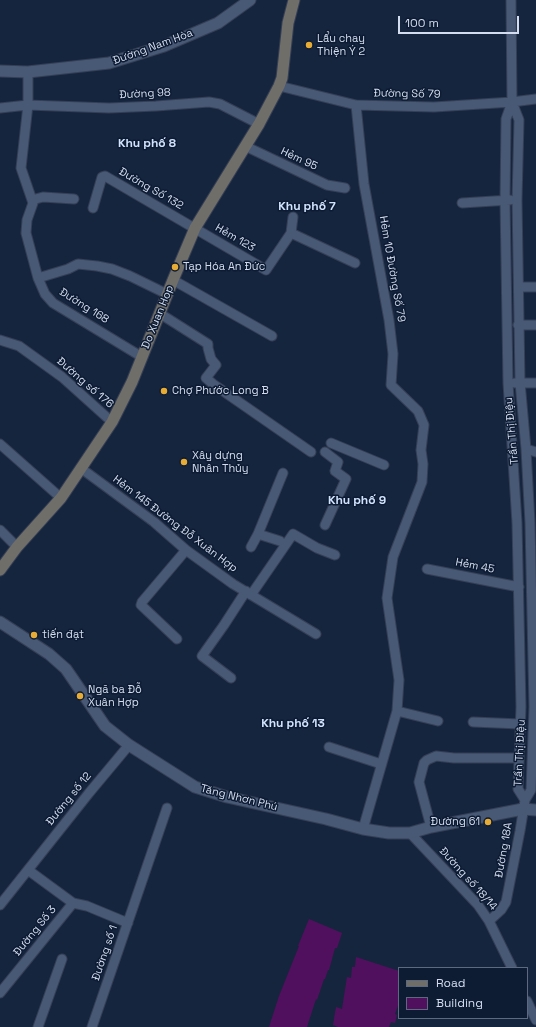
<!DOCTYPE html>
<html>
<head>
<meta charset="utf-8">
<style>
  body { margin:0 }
  #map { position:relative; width:536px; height:1027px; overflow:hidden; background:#16253e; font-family:"Space Grotesk",sans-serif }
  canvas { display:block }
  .legend { position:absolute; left:398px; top:967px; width:130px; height:52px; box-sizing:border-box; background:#0d1b33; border:1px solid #5c697e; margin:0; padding:5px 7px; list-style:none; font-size:12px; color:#d3ddef }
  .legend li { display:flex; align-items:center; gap:8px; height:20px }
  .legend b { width:20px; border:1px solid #5c697e }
  .scale { position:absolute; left:398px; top:16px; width:121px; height:18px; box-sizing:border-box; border:2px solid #d3ddef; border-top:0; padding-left:5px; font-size:12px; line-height:14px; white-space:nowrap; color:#d3ddef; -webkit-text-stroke:3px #0d1b33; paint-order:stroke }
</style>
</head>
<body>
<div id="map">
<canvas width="536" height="1027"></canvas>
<ul class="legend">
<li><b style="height:5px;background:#706e68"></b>Road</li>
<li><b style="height:11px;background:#51105d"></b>Building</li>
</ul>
<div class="scale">100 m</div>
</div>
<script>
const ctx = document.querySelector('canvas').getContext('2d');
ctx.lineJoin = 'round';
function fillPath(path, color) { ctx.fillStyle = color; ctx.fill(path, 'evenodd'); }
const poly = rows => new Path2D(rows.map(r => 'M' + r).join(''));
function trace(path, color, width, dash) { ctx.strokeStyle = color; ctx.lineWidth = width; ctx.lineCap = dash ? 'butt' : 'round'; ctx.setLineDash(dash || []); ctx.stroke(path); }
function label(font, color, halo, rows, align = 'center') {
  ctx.font = font + ' "Space Grotesk",sans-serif'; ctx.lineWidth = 3; ctx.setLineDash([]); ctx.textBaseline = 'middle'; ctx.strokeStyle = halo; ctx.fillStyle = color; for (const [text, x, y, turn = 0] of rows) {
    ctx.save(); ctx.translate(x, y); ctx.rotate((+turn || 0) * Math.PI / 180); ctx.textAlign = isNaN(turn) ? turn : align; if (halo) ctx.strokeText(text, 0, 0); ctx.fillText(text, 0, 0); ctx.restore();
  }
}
const building = poly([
  [309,919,342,933,337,948,335,948,329,970,328,970,325,979,324,979,317,1000,316,999,307,1027,269,1027,279,996,299,946,298,946],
  [356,957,399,971,399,1003,395,1014,397,1015,395,1023,391,1022,389,1027,338,1027,333,1025,336,1007,342,1009,347,977,351,978,352,967,355,967]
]);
const minor = poly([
  [511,0,512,102,506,119,505,201,508,383,517,523,521,707,518,789,525,800],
  [28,72,28,105,21,168,33,203,27,220,26,233,38,278,45,294,53,303,142,357],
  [279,86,356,105,434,107,512,102,536,99],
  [356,105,364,184,389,320,393,354,391,385,418,411,424,425,421,450,423,464,422,482,393,557,387,598,399,680,397,711,363,829],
  [0,108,28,105,109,108,156,106,209,102,220,104,259,124],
  [245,146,327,185,345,188],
  [32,200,43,197,74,199],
  [462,203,510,200],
  [93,208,102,177,105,176,266,270,291,233,293,217],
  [291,233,355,263],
  [38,278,68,269,78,264,97,266,112,269,130,276,167,294],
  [173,280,272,336],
  [519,287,536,287],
  [159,313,208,344,208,348,211,359,216,365,206,378,213,384,311,452],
  [518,325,536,325],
  [0,340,19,346,62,377,112,422],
  [515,383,536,383],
  [331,443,384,465],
  [0,444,61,498],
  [526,449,536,452],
  [325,452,338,462,335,471,346,479,325,525],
  [82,469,154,522,186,550,233,584,316,634],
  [0,530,17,547],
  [258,534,280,541],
  [251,547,258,534,283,473],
  [427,569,519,587],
  [251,595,293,534,317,548,335,555],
  [177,639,141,605,142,602,186,550],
  [231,678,202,656,224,625,246,591],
  [397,711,438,721],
  [473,722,520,724],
  [329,747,381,764],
  [431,827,419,782,424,763,427,760,436,756,454,758,519,758],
  [410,833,478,905,489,921,512,968],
  [28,870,73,903,87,906,128,923],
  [0,905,89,793,129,745],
  [489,921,501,910,506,902,520,831,525,800,531,790,534,707,530,523,526,449,520,382,517,200,519,120,512,102],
  [0,993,73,903],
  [527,1001,536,1020],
  [38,1027,62,959],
  [92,1027,167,808]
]);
const tertiary = poly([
  [0,71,28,72,109,63,164,46,218,23,250,0],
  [0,622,49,654,66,669,105,726,129,745,195,787,227,797,326,819,363,829,389,833,410,833,431,827,523,809,536,810]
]);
const secondary = poly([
  [0,570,17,547,61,498,112,422,132,382,173,280,195,228,259,124,279,86,282,78,288,23,294,0]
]);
const markers = [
  [309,45,4,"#e6ac36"],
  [175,267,4,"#e6ac36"],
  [164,391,4,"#e6ac36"],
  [184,462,4,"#e6ac36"],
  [34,635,4,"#e6ac36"],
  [80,696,4,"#e6ac36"],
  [488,822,4,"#e6ac36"]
];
const poiNames = [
  ["Lẩu chay",317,39],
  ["Thiện Ý 2",317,52],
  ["Tạp Hóa An Đức",183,267],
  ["Chợ Phước Long B",172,391],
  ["Xây dựng",192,456],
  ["Nhân Thủy",192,469],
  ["tiến đạt",42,635],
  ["Ngã ba Đỗ",88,690],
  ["Xuân Hợp",88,703],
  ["Đường 61",480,822,"right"]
];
const streetNames = [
  ["Đường Nam Hòa",153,47,-20],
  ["Đường 98",145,94,-3],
  ["Đường Số 79",407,94,1],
  ["Hẻm 95",299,159,25],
  ["Đường Số 132",151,189,30],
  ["Hẻm 123",235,238,30],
  ["Hẻm 10 Đường Số 79",392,269,80],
  ["Đường 168",84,306,32],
  ["Do Xuan Hop",158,317,-68],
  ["Đường số 176",85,383,41],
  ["Trần Thị Điệu",512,431,-95],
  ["Hẻm 145 Đường Đỗ Xuân Hợp",175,524,37],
  ["Hẻm 45",475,566,11],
  ["Trần Thị Điệu",520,753,-87],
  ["Tăng Nhơn Phú",239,798,14],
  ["Đường số 12",69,799,-51],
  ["Đường 18A",504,850,-80],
  ["Đường số 18/14",468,879,48],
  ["Đường Số 3",35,931,-51],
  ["Đường số 1",105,953,-71]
];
const neighbourhoodNames = [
  ["Khu phố 8",147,144],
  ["Khu phố 7",307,207],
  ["Khu phố 9",357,501],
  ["Khu phố 13",293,724]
];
fillPath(building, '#51105d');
trace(minor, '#353f55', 11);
trace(tertiary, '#353f55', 13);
trace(secondary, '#353f55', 13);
trace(minor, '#485976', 9);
trace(tertiary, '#485976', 11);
trace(secondary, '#706e68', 11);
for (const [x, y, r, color] of markers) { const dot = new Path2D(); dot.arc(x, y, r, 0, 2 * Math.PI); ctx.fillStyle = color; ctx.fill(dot); trace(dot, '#0d1b33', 1.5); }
label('11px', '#d3ddef', '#0d1b33', poiNames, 'left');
label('11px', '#d3ddef', '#0d1b33', streetNames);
label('bold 12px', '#d2e3fe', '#0d1b33', neighbourhoodNames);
</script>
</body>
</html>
